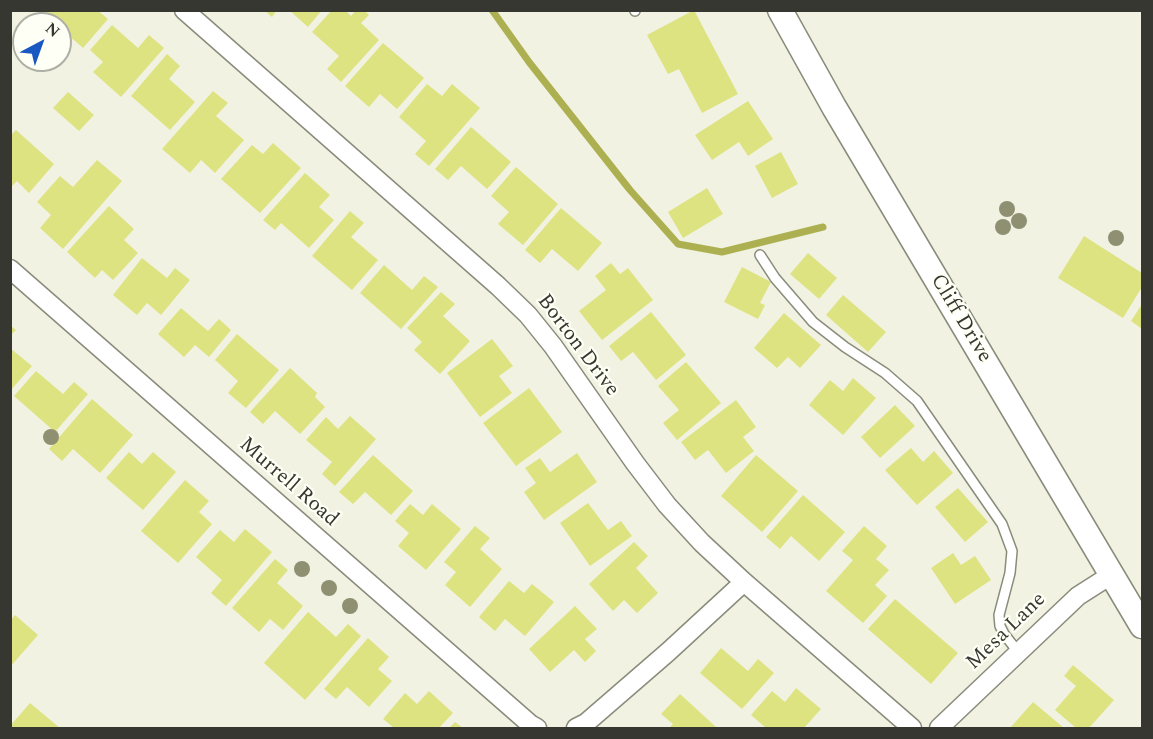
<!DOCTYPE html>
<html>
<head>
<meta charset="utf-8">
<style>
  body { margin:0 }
  #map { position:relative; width:1153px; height:739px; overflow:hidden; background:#f1f2e1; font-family:Spectral,serif }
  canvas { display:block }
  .frame { position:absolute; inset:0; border:12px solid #363730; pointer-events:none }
  .north { position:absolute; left:12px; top:12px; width:60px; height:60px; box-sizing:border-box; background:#fefff5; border:2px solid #aeafa6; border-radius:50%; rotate:41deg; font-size:16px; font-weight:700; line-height:24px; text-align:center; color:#363730 }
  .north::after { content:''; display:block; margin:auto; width:21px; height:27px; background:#1958c3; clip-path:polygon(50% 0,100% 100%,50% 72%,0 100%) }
</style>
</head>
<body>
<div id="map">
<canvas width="1153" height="739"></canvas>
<div class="frame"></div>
<div class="north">N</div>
</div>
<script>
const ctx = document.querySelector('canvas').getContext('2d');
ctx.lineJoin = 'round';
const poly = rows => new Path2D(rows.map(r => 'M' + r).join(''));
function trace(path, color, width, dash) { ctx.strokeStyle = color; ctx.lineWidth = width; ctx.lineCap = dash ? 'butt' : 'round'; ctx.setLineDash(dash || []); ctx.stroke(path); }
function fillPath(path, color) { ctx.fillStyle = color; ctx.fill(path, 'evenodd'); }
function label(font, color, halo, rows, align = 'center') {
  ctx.font = font + ' Spectral,serif'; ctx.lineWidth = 4.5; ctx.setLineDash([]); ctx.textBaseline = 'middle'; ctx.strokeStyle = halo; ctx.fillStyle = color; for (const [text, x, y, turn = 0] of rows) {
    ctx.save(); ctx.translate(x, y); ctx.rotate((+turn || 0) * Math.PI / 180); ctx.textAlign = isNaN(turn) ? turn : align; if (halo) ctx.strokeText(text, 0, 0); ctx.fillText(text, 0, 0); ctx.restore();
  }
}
const stream = poly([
  [492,10,529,62,630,190,678,244,722,252,823,227]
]);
const building = poly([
  [40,10,97,10,108,19,83,48,60,28,60,24,55,24],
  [264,10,277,10,272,17],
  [289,10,322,10,308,27],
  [332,10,345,10,351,16,356,10,364,10,369,15,361,23,379,40,341,82,327,69,339,56,312,32],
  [694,10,738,94,702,113,679,69,668,74,647,35],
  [112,25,138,48,149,35,164,48,121,97,93,72,103,62,90,50],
  [383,43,424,78,397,109,380,94,369,107,345,86],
  [167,54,180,66,169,79,195,102,170,130,131,96],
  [427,84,442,96,452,84,480,108,429,166,415,154,426,141,399,117],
  [213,91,228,103,216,116,244,140,215,173,201,160,190,173,162,149],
  [68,92,94,115,79,131,53,108],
  [748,101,773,139,748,156,739,142,712,160,695,135],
  [471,127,511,162,487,189,461,166,448,180,435,169],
  [16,130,54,164,29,193,17,181,10,188,10,136],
  [273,143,301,168,260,213,221,179,252,145,263,154],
  [781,152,798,184,772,198,755,166],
  [97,160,122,181,63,249,40,228,51,215,37,202,60,176,73,187],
  [516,167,558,204,523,245,498,224,509,212,491,196],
  [305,173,330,195,319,207,334,220,309,248,281,223,275,230,263,220],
  [707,188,723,214,683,238,668,212],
  [109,206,134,229,124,240,138,253,113,280,102,270,95,278,67,252],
  [561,208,602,243,578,271,552,249,540,263,525,250],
  [350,211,364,223,351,237,378,260,352,290,312,256],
  [1084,236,1142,273,1142,287,1123,318,1058,278],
  [808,253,837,278,819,299,790,274],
  [142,258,167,278,175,268,190,280,161,315,147,303,137,315,113,295],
  [611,263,620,274,628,268,653,300,602,340,579,311,606,290,595,276],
  [384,265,412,290,424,276,438,287,401,329,360,293],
  [742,267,771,282,760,303,765,305,758,319,724,302],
  [441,292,455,304,443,316,470,341,440,374,414,350,422,342,407,328],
  [843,295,886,332,868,352,826,315],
  [1142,304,1142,329,1131,321],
  [181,308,208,331,219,319,231,330,209,357,195,345,184,357,158,334],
  [651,312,686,355,656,380,633,352,621,361,609,346],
  [784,313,821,345,800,368,788,357,777,368,754,348],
  [10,325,16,330,10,336],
  [237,334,279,370,246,408,228,393,238,381,215,360],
  [492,339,513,366,499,376,512,393,480,417,447,373],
  [10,348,32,366,10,391],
  [686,362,721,403,677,440,663,423,679,410,658,386],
  [290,368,317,393,315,397,325,407,300,434,275,411,263,424,250,412],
  [36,371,63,394,74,382,88,394,55,432,14,396],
  [853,378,876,398,843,435,809,405,830,380,843,391],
  [529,388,562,432,516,466,483,423],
  [92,399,133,435,100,473,73,449,62,461,49,449],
  [736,400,756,427,743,437,754,451,726,473,708,450,695,460,681,442],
  [895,405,915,426,880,458,861,437],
  [350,416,376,439,335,486,322,474,332,462,306,440,326,417,338,429],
  [911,448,923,462,934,451,953,473,917,505,885,470],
  [129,452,142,464,153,452,176,472,143,510,106,478],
  [577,453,597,482,544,520,524,492,536,483,525,468,540,458,550,472],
  [373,455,413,491,391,515,365,492,353,504,339,492],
  [756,455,798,491,762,532,721,496],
  [185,480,209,501,199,512,212,524,178,563,141,531],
  [958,488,988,522,965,542,935,507],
  [803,495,845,532,819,561,791,536,780,549,766,537],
  [588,503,608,530,621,521,632,536,590,566,560,523],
  [410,504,423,515,432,504,461,529,426,570,398,546,409,533,395,521],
  [475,526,490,538,480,549,502,569,470,607,445,585,456,572,444,562],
  [864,526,887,546,876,559,889,570,875,585,887,596,863,623,826,591,853,560,842,551],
  [245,529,272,552,226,606,211,593,222,580,196,557,220,530,234,542],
  [634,542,648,556,636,568,658,593,637,613,624,600,613,611,589,584],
  [953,553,961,565,975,556,991,580,955,604,931,568],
  [275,559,288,570,277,583,303,606,283,630,270,619,259,632,232,608],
  [509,581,524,593,532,584,554,602,525,636,505,619,495,631,479,617],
  [895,599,958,653,931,684,868,629],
  [575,606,597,629,585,639,596,651,585,662,574,650,550,672,529,649],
  [308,612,336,637,348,624,361,636,305,700,264,663],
  [15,615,38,635,10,667,10,621],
  [368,638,389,657,378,669,392,681,369,707,347,687,336,699,324,689],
  [721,648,748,671,758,659,774,673,742,709,700,673],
  [1073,665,1114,700,1089,728,1076,728,1055,710,1076,686,1064,676],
  [796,688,821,709,804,728,766,728,751,715,772,691,785,702],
  [429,691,453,713,439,728,394,728,383,719,405,693,417,704],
  [680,694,716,727,714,728,669,728,673,724,661,714],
  [1033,702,1064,728,1010,728],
  [30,703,60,728,10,728,10,726],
  [455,722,463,728,449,728]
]);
const lane = poly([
  [635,11,635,10],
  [760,255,775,278,813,322,845,347,885,373,917,401,1002,524,1012,551,1010,573,999,615,1000,626,1004,634,1019,653]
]);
const street = poly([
  [184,10,498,286,528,315,553,346,635,463,667,505,702,543,744,582,912,728],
  [10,269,530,724,537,728],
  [576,728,586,723,668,652,744,582],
  [939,728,1078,596,1111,575]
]);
const secondary = poly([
  [780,10,834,107,1142,626]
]);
const trees = [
  [1007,209],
  [1019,221],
  [1003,227],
  [1116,238],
  [51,437],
  [302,569],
  [329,588],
  [350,606]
];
const streetNames = [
  ["Cliff Drive",960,319,59],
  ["Borton Drive",577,346,53],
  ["Murrell Road",288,483,41],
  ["Mesa Lane",1007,632,-44]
];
trace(stream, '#adb050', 7);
fillPath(building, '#dee382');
trace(lane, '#898b7b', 12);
trace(street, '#898b7b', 21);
trace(secondary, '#898b7b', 27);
trace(lane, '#fff', 9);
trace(street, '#fff', 18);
trace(secondary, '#fff', 24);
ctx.fillStyle = '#8f9072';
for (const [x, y] of trees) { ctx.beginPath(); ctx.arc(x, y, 8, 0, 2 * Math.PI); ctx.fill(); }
label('21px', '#363730', '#fefff5', streetNames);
</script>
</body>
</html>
